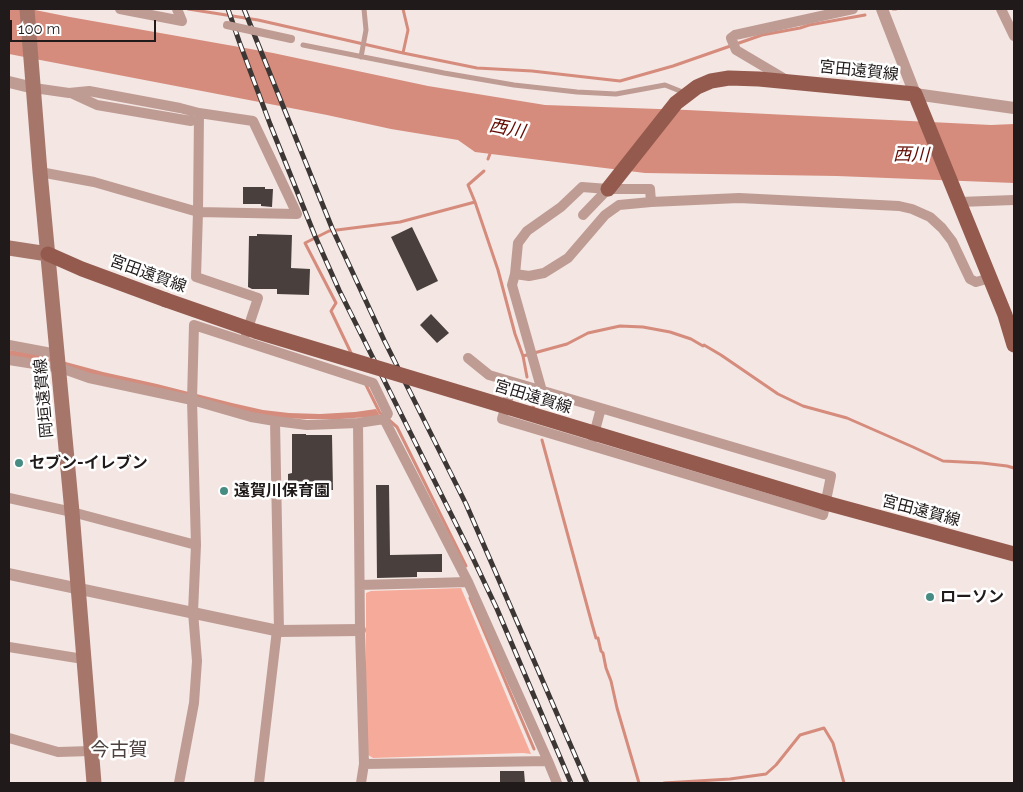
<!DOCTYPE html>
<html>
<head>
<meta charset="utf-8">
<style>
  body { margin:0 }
  #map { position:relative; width:1023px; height:792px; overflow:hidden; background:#f4e6e3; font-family:Raleway,sans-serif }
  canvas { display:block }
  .frame { position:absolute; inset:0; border:10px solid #201b1a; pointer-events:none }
  .scale { position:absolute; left:10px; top:20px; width:146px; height:22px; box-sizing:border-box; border:2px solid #201b1a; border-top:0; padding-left:6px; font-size:15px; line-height:18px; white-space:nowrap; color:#201b1a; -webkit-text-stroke:4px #fff; paint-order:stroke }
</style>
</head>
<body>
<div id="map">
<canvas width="1023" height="792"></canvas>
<div class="frame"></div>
<div class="scale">100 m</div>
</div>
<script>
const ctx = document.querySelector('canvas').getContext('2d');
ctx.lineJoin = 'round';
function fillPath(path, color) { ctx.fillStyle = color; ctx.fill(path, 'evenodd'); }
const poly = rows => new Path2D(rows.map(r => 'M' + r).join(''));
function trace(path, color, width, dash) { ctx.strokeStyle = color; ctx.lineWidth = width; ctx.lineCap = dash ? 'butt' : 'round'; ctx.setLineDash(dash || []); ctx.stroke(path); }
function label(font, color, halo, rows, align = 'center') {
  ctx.font = font + ' Raleway,"Noto Sans JP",sans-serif'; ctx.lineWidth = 5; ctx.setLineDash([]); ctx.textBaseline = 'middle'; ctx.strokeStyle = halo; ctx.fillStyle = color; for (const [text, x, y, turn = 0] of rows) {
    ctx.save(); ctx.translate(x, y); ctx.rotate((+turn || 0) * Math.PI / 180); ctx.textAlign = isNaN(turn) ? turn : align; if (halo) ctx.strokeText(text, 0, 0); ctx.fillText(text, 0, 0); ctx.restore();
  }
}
const green = poly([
  [461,588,531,754,523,753,373,758,368,755,366,751,366,593,371,591]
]);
const water = poly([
  [9,9,30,9,70,17,273,53,428,86,545,105,687,110,991,125,1014,124,1014,183,837,176,645,173,475,152,458,140,391,129,327,115,9,54],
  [9,350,36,354,103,372,157,384,232,403,263,410,289,413,320,414,355,412,376,409,380,416,341,419,305,419,282,418,250,413,9,356]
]);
const stream = poly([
  [188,9,258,20,403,53],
  [403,9,408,30,403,53,477,68,532,71,620,81,673,66,762,35,800,28,809,25,865,15],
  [893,9,896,9],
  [488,159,491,151],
  [484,171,468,185,475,202,498,270,515,334,523,356,527,377],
  [352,355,331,311,336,303,305,243,329,231,400,222,475,202],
  [523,356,567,344,588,333,620,326,643,327,670,332,691,339,703,346,704,345,721,355,778,394,803,406,847,418,913,447,943,461,982,463,1007,466,1014,468],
  [365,383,380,413,385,416],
  [531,394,534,410],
  [389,420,397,427,466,566],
  [542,440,592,624,596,638,598,638,601,651,603,653,606,668,611,681,617,708,639,783],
  [470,598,534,749],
  [664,783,730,779,766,774,776,765,800,735,824,728,833,743,844,783]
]);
const building = poly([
  [243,187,265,187,265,189,273,189,272,207,261,206,261,204,243,204],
  [412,227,438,281,417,291,391,237],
  [257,234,292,235,291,268,310,269,309,295,277,294,277,289,252,289,248,287,249,236,257,236],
  [431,314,449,333,437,343,420,325],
  [292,434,306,434,306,435,332,435,333,490,318,490,318,487,292,488,292,482,288,483,288,474,292,473],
  [376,485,389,485,390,555,442,554,442,572,417,572,417,577,377,578],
  [500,771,524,771,525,783,500,783]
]);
const service = poly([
  [303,45,444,73,514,85,577,92,616,94,665,85,685,93],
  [361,57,366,30,364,9]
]);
const minor = poly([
  [120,9,182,21],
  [177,9,182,21],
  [1001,9,1014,36],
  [785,79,736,50,731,38,735,35,853,9],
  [34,88,69,93,89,91,180,108,199,113,253,121,297,214,198,212,199,113],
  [73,94,97,105,191,121],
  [40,172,94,182,198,212,196,277,258,298,246,334],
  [582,187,608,189,650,189,651,202,619,205,605,215,568,258,544,273,529,276,515,274,518,243,527,231,561,207,582,187],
  [651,202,739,198,899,206,912,209,930,217,942,228,952,241,970,279,976,282,990,278],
  [959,202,1014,200],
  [583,215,608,189],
  [515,274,512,285,542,391],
  [9,345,57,354],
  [468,358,489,375,831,476,823,515,502,419,513,382],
  [9,360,47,366,58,367,89,378,192,400,251,417,275,421,307,425,358,423,384,419,468,582,548,761,557,783],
  [275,421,279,631],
  [358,423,360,630,364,764,361,783],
  [593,438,601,408],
  [9,498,72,512,196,545],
  [360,585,468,582],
  [9,647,83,659],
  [9,738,58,752,91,751],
  [364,764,548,761],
  [179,783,194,703,197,661,193,612,196,545,192,400,194,325,373,383,388,414,384,419],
  [259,783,277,630]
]);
const tertiary = poly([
  [882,9,915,94,1014,108],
  [9,82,34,88],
  [9,574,279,631,360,630]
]);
const secondary = poly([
  [27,9,40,172,72,512,94,783],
  [9,248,48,254]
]);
const primary = poly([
  [608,189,676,103,697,87,711,81,729,78,759,79,915,94,1005,315,1014,345],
  [48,254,82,269,166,300],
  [826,503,1014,554]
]);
const rail = poly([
  [228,9,239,41,270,124,315,236,339,290,470,552,497,609,571,783],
  [244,9,332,228,384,340,466,504,587,783]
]);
const pedestrianBridge = poly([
  [227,25,291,39]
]);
const primaryBridge = poly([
  [166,300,255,331,826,503]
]);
const markers = [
  [19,463,5,"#478c82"],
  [224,491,5,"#478c82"],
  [930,597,5,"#478c82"]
];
const streetNames = [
  ["宮田遠賀線",859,71,6],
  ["宮田遠賀線",148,274,20],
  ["宮田遠賀線",533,397,17],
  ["岡垣遠賀線",44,398,-95],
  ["宮田遠賀線",921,511,15]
];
const poiNames = [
  ["セブン-イレブン",29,463],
  ["遠賀川保育園",234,491],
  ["ローソン",940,597]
];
const waterNames = [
  ["西川",507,129,11],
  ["西川",911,155,1]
];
const quarterNames = [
  ["今古賀",119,750]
];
fillPath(green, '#f6ab9a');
fillPath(water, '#d58c7c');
trace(stream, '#d58c7c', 3);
fillPath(building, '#493f3c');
trace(service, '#be9c94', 5);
trace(minor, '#be9c94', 10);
trace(tertiary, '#be9c94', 12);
trace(secondary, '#a6766b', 15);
trace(primary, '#945a4e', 15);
trace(rail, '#3c3634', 5);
trace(rail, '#fff', 3, [9]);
trace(pedestrianBridge, '#be9c94', 8);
trace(primaryBridge, '#945a4e', 15);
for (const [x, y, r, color] of markers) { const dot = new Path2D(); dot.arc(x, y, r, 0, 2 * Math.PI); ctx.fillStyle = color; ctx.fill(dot); trace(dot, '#fff', 2); }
label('16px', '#201b1a', '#fff', streetNames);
label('bold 16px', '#201b1a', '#fff', poiNames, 'left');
label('italic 18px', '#630a00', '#fff', waterNames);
label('19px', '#4d423f', '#fff', quarterNames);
</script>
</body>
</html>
